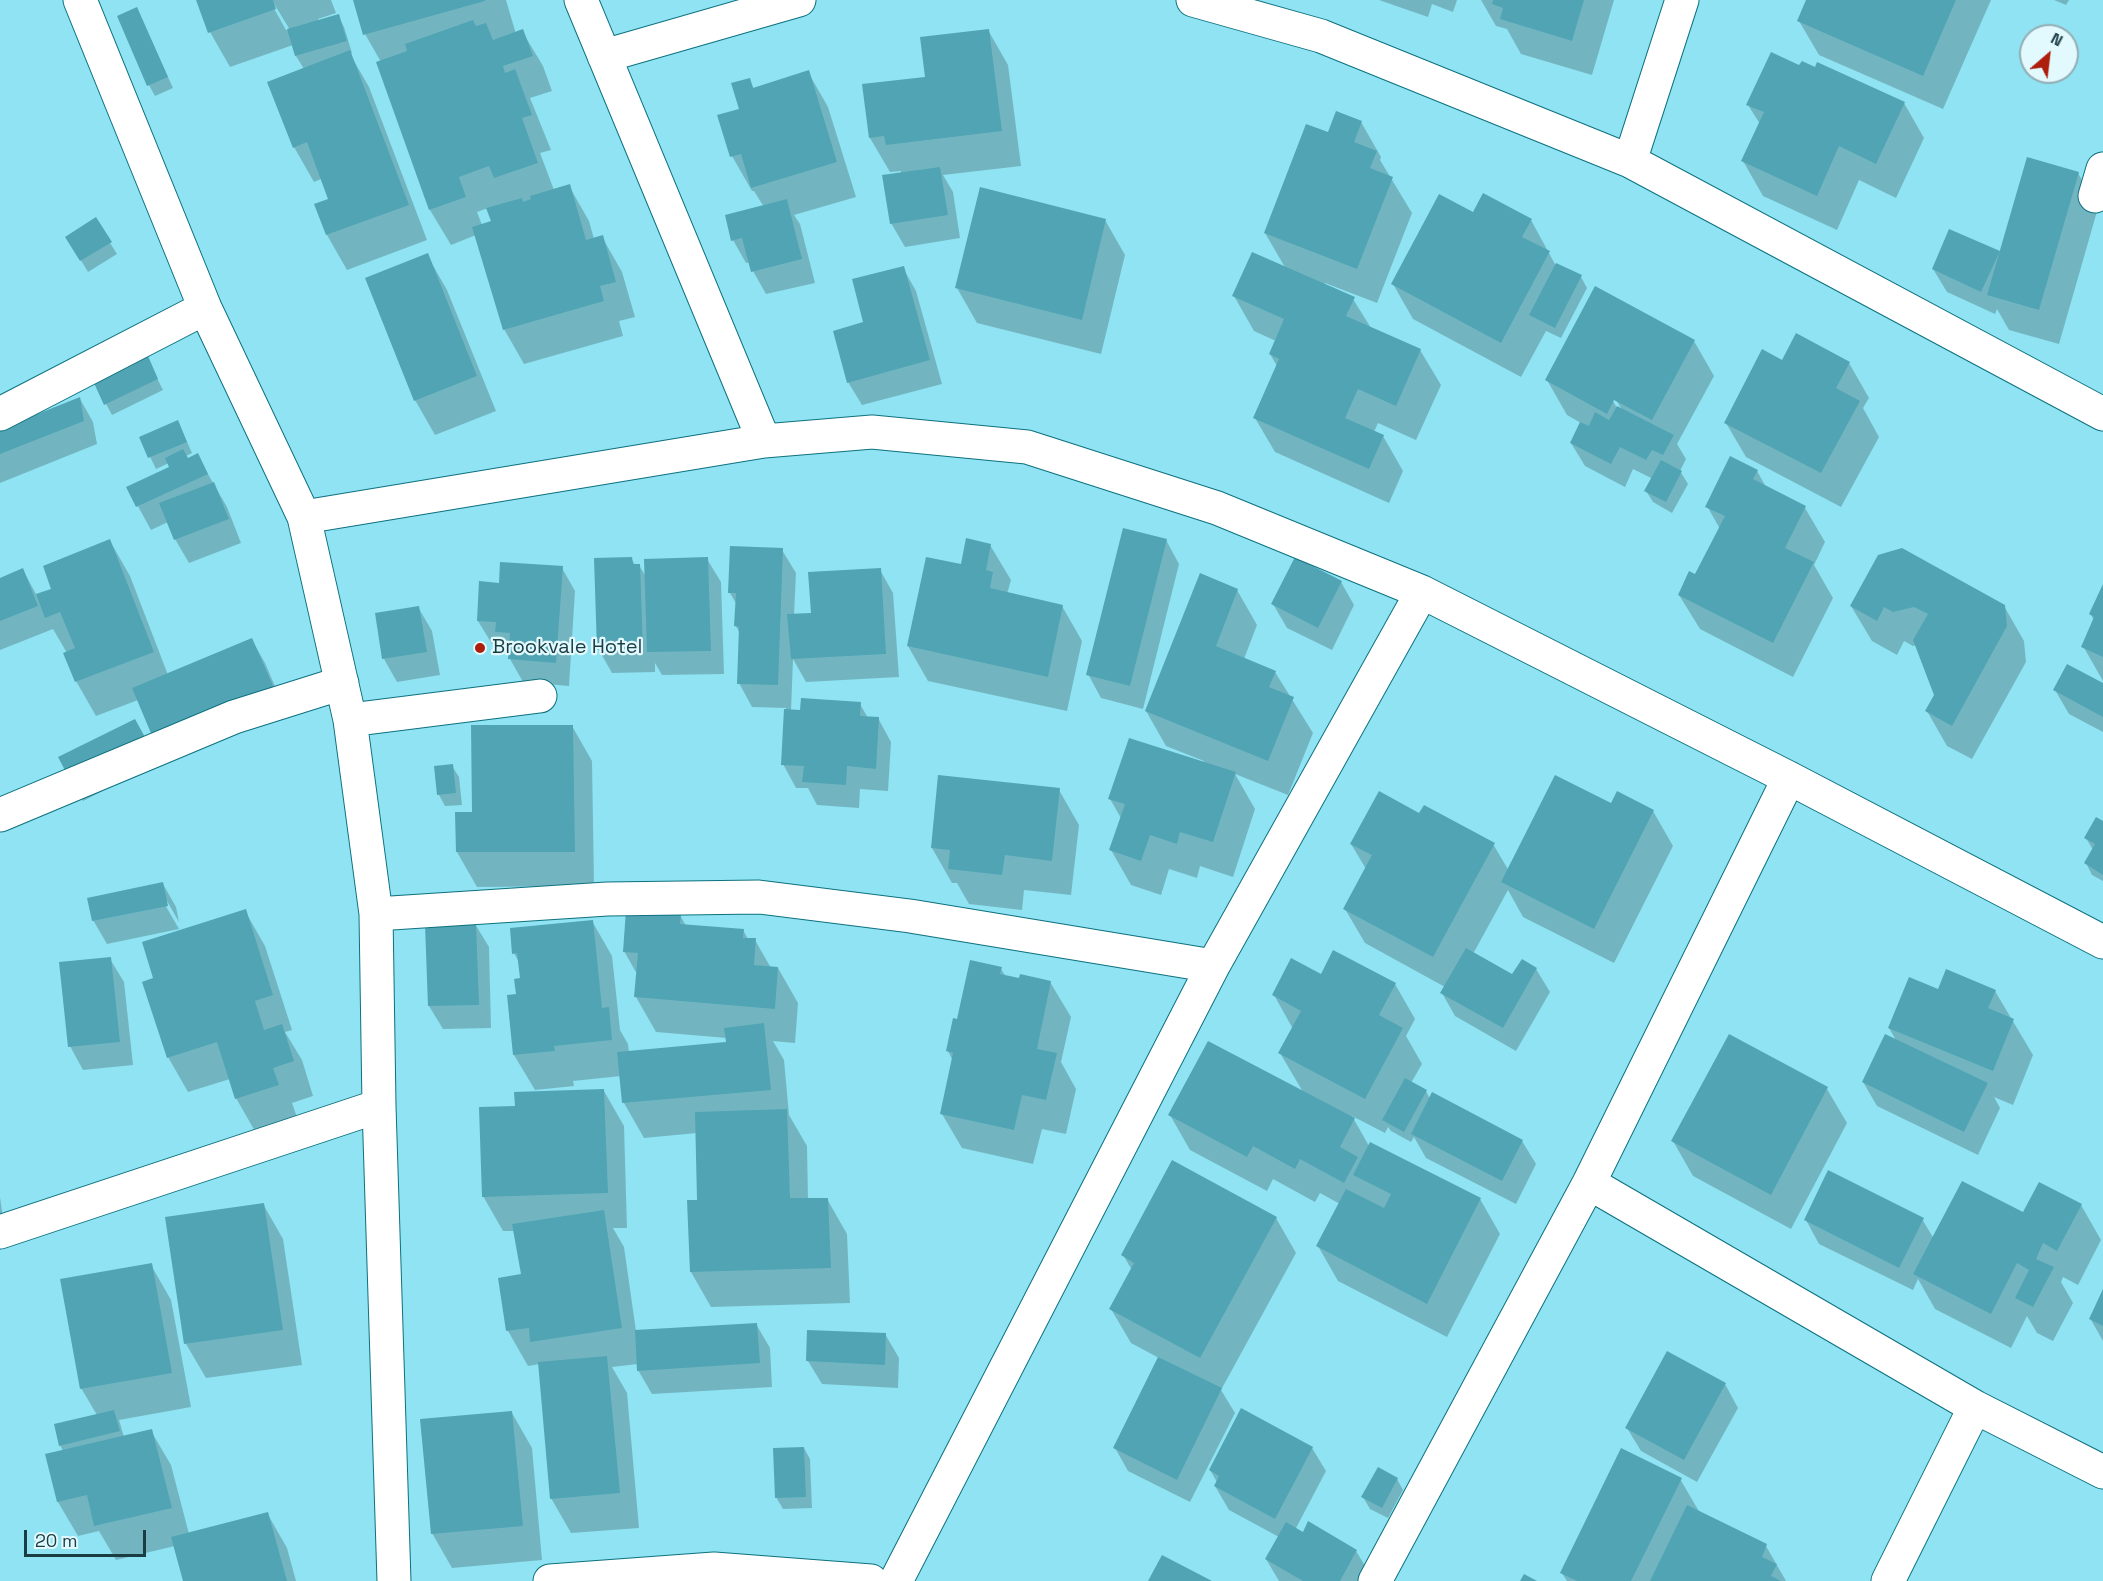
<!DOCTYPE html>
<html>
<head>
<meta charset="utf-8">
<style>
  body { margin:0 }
  #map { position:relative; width:2103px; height:1581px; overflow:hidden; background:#8fe3f2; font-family:"Space Grotesk",sans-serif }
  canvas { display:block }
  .north { position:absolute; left:2019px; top:24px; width:60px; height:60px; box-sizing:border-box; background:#e2f9fe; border:2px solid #92aeb4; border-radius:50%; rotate:28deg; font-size:16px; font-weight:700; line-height:24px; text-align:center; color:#1a3d44 }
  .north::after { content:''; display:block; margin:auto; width:21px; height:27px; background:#ad1e0d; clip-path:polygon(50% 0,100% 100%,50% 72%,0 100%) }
  .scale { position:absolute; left:24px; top:1530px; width:122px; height:27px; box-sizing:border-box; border:3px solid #1a3d44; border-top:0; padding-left:8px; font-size:18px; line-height:21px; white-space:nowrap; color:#1a3d44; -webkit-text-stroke:4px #e2f9fe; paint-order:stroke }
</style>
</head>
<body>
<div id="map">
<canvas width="2103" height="1581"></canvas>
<div class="north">N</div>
<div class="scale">20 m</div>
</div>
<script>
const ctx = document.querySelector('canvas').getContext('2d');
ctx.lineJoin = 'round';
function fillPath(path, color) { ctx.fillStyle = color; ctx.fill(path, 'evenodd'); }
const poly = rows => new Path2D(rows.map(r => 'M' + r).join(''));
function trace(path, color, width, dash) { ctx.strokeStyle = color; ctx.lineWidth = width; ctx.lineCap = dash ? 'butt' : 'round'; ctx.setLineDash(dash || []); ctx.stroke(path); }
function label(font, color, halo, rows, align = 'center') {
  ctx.font = font + ' "Space Grotesk",sans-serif'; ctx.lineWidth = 4.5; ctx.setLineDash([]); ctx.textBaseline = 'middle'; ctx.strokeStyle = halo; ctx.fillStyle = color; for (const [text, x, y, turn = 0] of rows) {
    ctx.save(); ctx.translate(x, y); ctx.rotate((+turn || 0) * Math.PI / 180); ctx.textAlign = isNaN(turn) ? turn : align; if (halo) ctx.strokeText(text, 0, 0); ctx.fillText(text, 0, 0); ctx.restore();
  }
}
const shadow = poly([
  [198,0,331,0,336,13,318,19,319,21,338,16,344,27,352,53,350,54,369,87,427,240,347,270,327,235,316,205,330,199,321,179,314,182,294,147,304,69,296,56,293,45,230,67,210,32],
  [273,2,290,30,286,30,271,3],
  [355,0,506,0,516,34,522,31,543,66,552,91,530,98,551,150,540,153,554,190,569,186,589,221,594,239,602,237,622,272,635,317,619,321,623,336,524,364,504,329,476,235,451,245,430,210,378,63,381,62,365,34],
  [488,208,492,222,482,225,477,212],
  [1379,0,1457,0,1453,12,1432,4,1428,17],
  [1481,0,1614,0,1592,75,1521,54,1507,29,1496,26],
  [1808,0,1991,0,1943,109,1819,55,1799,21],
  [2054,0,2069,0,2066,5],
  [137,9,173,88,155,96,149,85],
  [988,30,1008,65,1021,166,943,175,953,192,960,238,905,247,891,223,901,171,890,172,870,138,927,78],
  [1800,67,1904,103,1924,138,1896,198,1859,180,1837,230,1763,196,1743,161,1760,124,1748,105],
  [808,72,828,107,856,197,794,215,800,224,815,283,766,294,753,271,750,262,746,263,733,240,764,207,754,191,752,191,732,156,749,79,754,89],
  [1361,122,1381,157,1380,160,1412,213,1377,303,1325,283,1324,286,1353,299,1371,328,1420,350,1441,385,1416,440,1378,423,1374,432,1383,436,1403,471,1389,503,1275,452,1255,418,1277,366,1270,354,1276,341,1254,331,1234,296,1286,269,1265,233,1329,134],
  [2078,173,2098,208,2059,344,2009,330,1997,309,1995,314,1947,292,1933,269,1999,253,2000,255],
  [1474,214,1531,220,1556,266,1581,277,1587,288,1561,338,1546,331,1521,377,1413,319,1393,284],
  [1105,220,1125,255,1101,354,977,323,957,288],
  [67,237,110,243,117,254,88,272],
  [427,255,447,290,496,411,435,435,415,400],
  [903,268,916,291,942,384,862,405,848,382,865,323],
  [1694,341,1714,376,1677,444,1686,459,1680,471,1688,484,1672,513,1653,502,1646,491,1653,479,1633,469,1625,487,1585,466,1571,443,1581,423,1567,415,1547,380],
  [1612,393,1621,408,1617,408,1609,394],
  [1783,362,1849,363,1869,398,1863,408,1879,437,1841,507,1746,457,1726,423],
  [153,370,163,390,112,415,106,404],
  [80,399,93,422,97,444,0,483,0,431],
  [183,433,192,453,186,456,188,460,197,455,227,507,241,543,189,563,175,539,168,522,151,530,128,488,171,467,169,463,156,469,141,438],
  [1757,471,1766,487,1805,508,1825,542,1814,565,1833,598,1793,677,1700,629,1679,595,1696,576,1720,529,1707,506],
  [1166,540,1179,564,1143,709,1101,698,1088,674],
  [110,541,130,576,168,675,252,640,265,663,286,712,138,700,96,716,76,681,67,653,53,629,0,650,0,579,23,570,37,596,53,590],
  [990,545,1011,580,1007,594,1062,606,1082,641,1067,711,928,681,908,646,962,566],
  [782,550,796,573,794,615,812,614,880,570,893,593,899,677,806,682,793,659,791,711,801,712,860,704,868,718,878,718,891,742,888,791,860,789,859,808,817,805,808,788,796,788,783,764,786,708,752,707,739,683,740,634,736,626,737,605,730,593],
  [631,558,635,565,639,565,646,577,707,559,721,582,724,674,662,675,655,663,655,672,612,673,599,650],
  [562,568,575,591,569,686,523,682,510,659,510,654,505,645,492,644,478,621,500,585],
  [1341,582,1354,605,1332,650,1287,628,1273,604],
  [2103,587,2103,681,2083,646,2094,621,2091,614],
  [1237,590,1257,625,1244,659,1275,672,1313,733,1288,795,1235,774,1255,809,1233,877,1200,866,1197,878,1169,869,1161,895,1131,885,1111,850,1121,818,1110,799,1203,763,1204,761,1166,746,1146,711],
  [1851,606,2004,606,2024,641,2026,662,1972,759,1947,746,1927,711,1936,695,1917,645,1913,646,1904,641,1897,655,1872,641],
  [418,607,432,631,440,675,397,682,384,659],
  [2103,685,2103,732,2069,714,2055,690],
  [572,726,592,761,594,886,477,887,457,852,473,814],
  [158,763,83,801,70,777],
  [452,766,459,777,462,805,445,806,439,795,435,768],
  [1059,790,1079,825,1071,895,1024,890,1022,910,969,904,957,883,952,883,932,848],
  [1612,805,1653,811,1673,846,1614,963,1523,917,1508,890,1473,954,1513,976,1536,969,1550,992,1516,1051,1455,1016,1442,993,1445,987,1365,943,1345,909,1366,869,1351,844,1420,815,1493,844,1509,871],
  [2103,823,2103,881,2092,875,2086,863,2093,850,2086,838],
  [163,884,176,907,179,922,167,901,164,903,179,929,107,944,93,920],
  [245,911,265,946,292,1030,285,1032,302,1060,313,1096,292,1103,298,1120,256,1133,236,1098,230,1079,188,1092,168,1057,155,979],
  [680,915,686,926,743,930,748,939,755,940,771,968,778,968,798,1003,795,1043,773,1041,784,1060,789,1115,807,1146,808,1199,827,1199,847,1234,850,1303,711,1307,691,1272,689,1201,699,1201,697,1133,644,1138,624,1103,621,1076,573,1081,574,1086,535,1090,514,1055,521,980,520,964,514,953,592,921,612,956,620,1030,628,1044,629,1053,727,1044,727,1038,656,1032,636,997,637,974,624,951],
  [475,924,489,947,491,1028,443,1029,429,1006],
  [110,959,124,982,133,1065,83,1070,70,1046],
  [1001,969,1006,977,1050,982,1071,1017,1061,1062,1076,1089,1066,1134,1042,1129,1033,1164,962,1148,942,1114,953,1061,948,1051,958,1020],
  [1321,976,1395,984,1415,1019,1406,1036,1422,1064,1411,1083,1426,1091,1430,1099,1522,1141,1536,1164,1516,1204,1426,1158,1414,1137,1411,1142,1391,1131,1388,1127,1385,1133,1352,1116,1369,1146,1480,1199,1500,1234,1447,1337,1338,1281,1318,1246,1340,1204,1320,1193,1315,1202,1273,1179,1267,1191,1190,1150,1170,1115,1303,1092,1280,1053,1293,1029,1274,995],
  [1939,990,1995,991,2033,1055,2013,1105,1994,1097,2000,1108,1978,1155,1877,1106,1863,1082,1897,1042,1889,1028],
  [1730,1036,1827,1089,1847,1123,1791,1229,1693,1176,1673,1141],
  [604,1091,624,1126,627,1228,613,1228,624,1247,636,1331,756,1324,770,1348,772,1387,652,1394,638,1370,638,1364,612,1367,627,1393,639,1528,571,1533,551,1498,540,1364,528,1366,508,1331,500,1279,522,1276,515,1231,503,1231,483,1196,516,1108],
  [0,1197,5,1233,0,1233],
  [263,1204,283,1239,302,1365,206,1378,186,1344],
  [2081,1205,2101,1240,2078,1285,2063,1277,2061,1282,2073,1303,2053,1341,2037,1333,2027,1316,2011,1348,1935,1309,1918,1279,1913,1290,1819,1244,1806,1220,1922,1219,1934,1239,2024,1214],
  [1276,1218,1296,1253,1221,1390,1235,1413,1190,1502,1128,1471,1115,1448,1159,1358,1131,1343,1111,1309,1132,1270,1123,1255],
  [151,1265,171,1300,191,1407,119,1420,124,1437,151,1431,171,1465,189,1534,267,1513,287,1548,296,1581,185,1581,175,1546,116,1560,99,1531,78,1536,58,1502,63,1451,60,1445,97,1415,81,1388],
  [2103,1292,2103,1341,2090,1318],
  [885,1334,899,1358,898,1388,822,1384,808,1361],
  [1725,1384,1738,1408,1697,1482,1641,1451,1627,1428],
  [512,1413,532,1448,542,1560,452,1568,432,1533],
  [804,1448,810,1459,812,1508,783,1509,776,1497],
  [1312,1448,1326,1471,1295,1530,1356,1551,1370,1574,1366,1581,1279,1581,1266,1559,1279,1537,1229,1510,1215,1486,1217,1482,1210,1470],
  [1397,1479,1403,1490,1388,1518,1370,1509,1363,1497],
  [1680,1479,1700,1513,1766,1546,1786,1581,1567,1581,1562,1573]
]);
const building = poly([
  [196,0,273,0,276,9,208,33],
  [353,0,485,0,485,1,363,35],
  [1493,0,1584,0,1572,41,1500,19,1503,8,1492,4],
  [1806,0,1956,0,1923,76,1797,21],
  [137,7,168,77,147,86,117,16],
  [339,14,347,41,295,56,287,29],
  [473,20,476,26,486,23,493,40,523,29,533,56,503,66,505,73,515,69,532,115,522,118,538,163,494,178,489,166,459,177,466,197,429,210,376,62,407,51,405,44],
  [989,29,1002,131,886,145,884,136,869,138,862,84,925,77,920,37],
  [350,50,409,205,326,235,314,204,328,199,307,142,293,148,267,82],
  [1771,52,1799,65,1802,61,1815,67,1817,62,1905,102,1876,164,1839,146,1817,196,1741,161,1764,112,1746,105],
  [809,70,837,162,751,188,741,154,730,157,717,115,739,109,731,83,750,78,753,88],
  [1336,111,1362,121,1354,142,1377,151,1370,168,1393,177,1357,269,1264,233,1306,124,1328,132],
  [2027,157,2079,172,2039,310,1987,295],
  [940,167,948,215,890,224,882,175],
  [570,184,586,240,603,235,616,282,600,286,604,301,503,330,472,227,491,221,486,208,522,198,523,202,531,199,530,196],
  [980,187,1106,219,1082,320,955,288],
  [1483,193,1532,219,1522,237,1550,251,1501,343,1391,284,1439,194,1473,212],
  [787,199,802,259,751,272,742,238,731,241,725,215],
  [96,217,112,242,80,261,65,237],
  [1949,229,2000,251,1981,292,1932,269],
  [1252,252,1355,297,1346,316,1421,349,1396,406,1358,389,1345,418,1384,435,1369,469,1253,418,1279,359,1269,354,1284,319,1232,296],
  [428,253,477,376,414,401,365,278],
  [1556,263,1582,275,1555,328,1529,315],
  [904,266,930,360,847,383,833,331,863,322,852,279],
  [1595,286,1695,340,1652,420,1614,400,1607,414,1545,380],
  [1796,333,1850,362,1836,388,1860,401,1821,473,1724,423,1762,349,1782,360],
  [148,356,158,379,104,405,94,383],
  [80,397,84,421,0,454,0,429],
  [1617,406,1674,435,1663,455,1652,450,1646,460,1620,447,1611,464,1570,443,1580,422,1589,426,1595,412,1609,420],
  [178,420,187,442,148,458,139,437],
  [183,449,188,458,198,453,208,474,136,507,126,487,169,467,165,458],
  [1730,456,1758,470,1753,479,1806,506,1785,548,1814,562,1773,643,1678,595,1689,571,1695,574,1725,516,1705,507],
  [1661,460,1682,471,1666,502,1644,491],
  [214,482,229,519,174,540,159,503],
  [1123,528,1167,539,1130,686,1086,675],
  [966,538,991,544,986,570,993,572,990,588,1063,605,1048,677,907,646,926,557,961,564],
  [110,539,154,652,75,682,63,653,75,648,60,612,45,618,36,594,51,589,43,566],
  [730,546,783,548,778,685,737,684,739,627,734,626,736,593,728,593],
  [1902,548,2005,605,2007,626,1952,726,1925,711,1934,695,1913,640,1928,614,1914,607,1893,612,1884,607,1877,621,1850,606,1878,555],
  [632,557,633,564,640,564,643,649,597,650,594,558],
  [708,557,711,651,647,652,644,559],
  [1295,557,1342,581,1318,628,1271,604],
  [500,562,563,566,556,663,508,659,510,633,495,632,496,622,477,621,479,581,499,583],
  [23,568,38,606,0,621,0,578],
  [881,568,886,654,791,659,787,614,811,613,808,572],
  [1200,573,1238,589,1216,646,1276,671,1269,687,1294,697,1268,761,1145,711],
  [2103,584,2103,657,2081,647,2094,617,2089,614],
  [419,606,427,652,382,659,375,613],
  [252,638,274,688,153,738,132,688],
  [2067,664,2103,683,2103,717,2053,690],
  [801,698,861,702,860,716,879,717,876,769,847,766,846,785,802,782,804,766,781,765,784,709,800,710],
  [135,719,146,739,69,778,58,757],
  [471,725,573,725,575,852,456,852,455,812,472,812],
  [1129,738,1236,772,1213,842,1180,832,1177,844,1150,835,1141,861,1109,850,1125,804,1108,799],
  [453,764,456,793,437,795,434,766],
  [938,775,1060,788,1052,861,1005,855,1002,875,948,869,950,850,931,848],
  [1555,775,1611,803,1617,791,1654,810,1594,929,1501,882],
  [1379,791,1419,813,1424,805,1495,843,1433,957,1343,909,1372,855,1350,844],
  [2096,817,2103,821,2103,875,2084,863,2095,844,2084,838],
  [163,882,168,906,92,921,87,898],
  [246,909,273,995,255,1001,264,1030,282,1024,294,1061,273,1068,279,1085,235,1099,217,1042,167,1058,142,982,153,978,142,942],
  [626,910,681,914,680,924,744,929,743,938,756,938,754,965,778,967,775,1009,634,997,638,953,623,952],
  [593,920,602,1008,609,1007,612,1040,554,1046,555,1051,513,1055,507,995,516,994,514,979,520,978,517,953,512,954,510,928],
  [476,923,479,1005,428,1006,425,924],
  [1466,948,1512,974,1522,959,1537,968,1503,1028,1440,993],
  [1333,950,1396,983,1379,1015,1403,1028,1365,1099,1278,1053,1301,1011,1272,995,1291,958,1321,974],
  [111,957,120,1042,68,1047,59,962],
  [970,960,1002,967,1000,974,1019,978,1020,974,1051,981,1037,1049,1057,1053,1046,1100,1022,1095,1014,1130,940,1114,953,1053,946,1051,953,1018,957,1019],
  [1946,969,1996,990,1988,1008,2014,1019,1993,1071,1888,1028,1909,977,1938,989],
  [764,1023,771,1090,622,1103,617,1052,726,1042,724,1028],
  [1729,1034,1828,1087,1771,1195,1671,1141],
  [1885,1034,1988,1083,1964,1132,1862,1082],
  [1208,1041,1355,1118,1340,1147,1358,1157,1344,1183,1300,1159,1295,1169,1253,1146,1247,1157,1168,1115],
  [1405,1078,1427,1090,1404,1132,1382,1120],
  [604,1089,608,1193,482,1197,479,1107,515,1106,514,1092],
  [1432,1092,1523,1140,1502,1181,1411,1134],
  [787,1109,790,1198,828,1198,831,1268,690,1272,687,1200,697,1200,695,1112],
  [1370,1142,1481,1198,1427,1304,1316,1246,1346,1189,1384,1208,1391,1194,1353,1175],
  [1172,1160,1277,1217,1200,1358,1109,1309,1134,1263,1121,1255],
  [1828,1170,1924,1218,1899,1268,1804,1220],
  [1962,1181,2023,1212,2039,1182,2082,1204,2057,1251,2043,1243,2036,1259,2054,1267,2033,1307,2015,1298,2029,1270,2017,1263,1991,1314,1913,1274],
  [264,1203,283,1330,184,1344,165,1217],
  [604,1210,622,1328,530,1342,529,1328,506,1331,498,1278,521,1274,512,1224],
  [152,1263,172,1373,80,1389,60,1279],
  [2103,1289,2103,1326,2089,1319],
  [757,1323,760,1363,637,1371,635,1330],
  [807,1330,886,1333,885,1365,806,1361],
  [1667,1351,1726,1383,1684,1460,1625,1428],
  [607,1356,620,1493,550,1499,538,1362],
  [1158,1357,1222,1388,1177,1480,1113,1448],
  [1241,1408,1313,1447,1275,1519,1214,1486,1219,1476,1209,1470],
  [114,1410,120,1431,59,1446,54,1424],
  [512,1411,523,1526,431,1534,420,1419],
  [152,1429,172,1508,94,1526,87,1495,57,1502,45,1454],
  [804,1447,806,1497,775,1498,773,1448],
  [1621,1448,1682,1478,1631,1581,1577,1581,1560,1573],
  [1378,1467,1398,1478,1382,1508,1361,1497],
  [1687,1505,1767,1544,1762,1557,1777,1564,1771,1576,1781,1581,1650,1581],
  [268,1512,287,1581,183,1581,171,1537],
  [1308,1521,1357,1550,1340,1581,1303,1581,1265,1559,1286,1522,1303,1532],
  [1162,1555,1212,1581,1148,1581],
  [1524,1574,1537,1581,1520,1581]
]);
const minor = poly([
  [80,0,205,308,304,517,350,720,376,914,379,1106,394,1581],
  [581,0,764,441],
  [1193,0,1321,36,1630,161,2103,414],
  [604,56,799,0],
  [1630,161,1682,0],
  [2095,196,2103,169],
  [0,414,205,308],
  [304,517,764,441,872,432,1027,447,1217,508,1422,592,1789,778,2103,942],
  [350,720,540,696],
  [0,815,234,717,342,683],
  [376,914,607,899,759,897,910,916,1213,966],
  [1589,1183,1975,1407,2103,1472],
  [0,1232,379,1106],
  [550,1581,714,1569,871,1581],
  [896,1581,1213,966,1422,592],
  [1375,1581,1589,1183,1789,778],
  [1888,1581,1975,1407]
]);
const markers = [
  [480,648,6,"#ad1e0d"]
];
const poiNames = [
  ["Brookvale Hotel",492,648]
];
fillPath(shadow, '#0003');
fillPath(building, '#50a4b3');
trace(minor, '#0d717f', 35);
trace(minor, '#fff', 33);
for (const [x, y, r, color] of markers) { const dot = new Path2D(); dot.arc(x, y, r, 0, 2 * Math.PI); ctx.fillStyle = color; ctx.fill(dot); trace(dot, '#e2f9fe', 2); }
label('20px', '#1a3d44', '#e2f9fe', poiNames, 'left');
</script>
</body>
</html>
